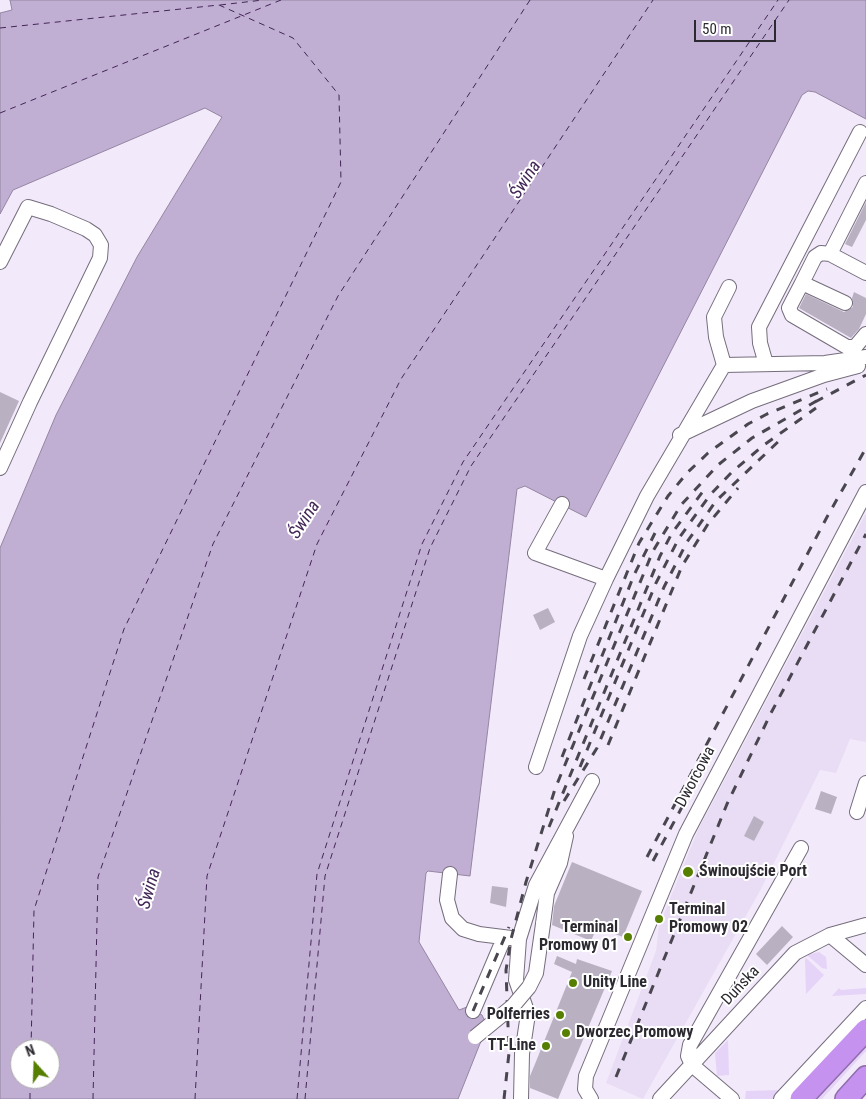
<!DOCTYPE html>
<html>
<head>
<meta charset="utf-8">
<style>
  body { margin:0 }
  #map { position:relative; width:866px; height:1099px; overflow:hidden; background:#f2e9fa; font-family:"Roboto Condensed",sans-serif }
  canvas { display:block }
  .north { position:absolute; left:10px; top:1039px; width:50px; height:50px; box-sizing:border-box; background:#fff; border:1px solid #aba9ac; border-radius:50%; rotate:340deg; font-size:14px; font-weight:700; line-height:20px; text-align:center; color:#2c2930 }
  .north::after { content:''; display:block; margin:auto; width:18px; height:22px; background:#567f00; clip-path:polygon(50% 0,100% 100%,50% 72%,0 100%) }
  .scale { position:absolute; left:694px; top:20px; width:82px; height:22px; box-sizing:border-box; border:2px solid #2c2930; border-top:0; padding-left:6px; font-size:15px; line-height:18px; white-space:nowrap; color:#2c2930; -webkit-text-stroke:4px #fff; paint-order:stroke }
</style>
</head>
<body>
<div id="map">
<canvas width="866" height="1099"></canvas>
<div class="north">N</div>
<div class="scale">50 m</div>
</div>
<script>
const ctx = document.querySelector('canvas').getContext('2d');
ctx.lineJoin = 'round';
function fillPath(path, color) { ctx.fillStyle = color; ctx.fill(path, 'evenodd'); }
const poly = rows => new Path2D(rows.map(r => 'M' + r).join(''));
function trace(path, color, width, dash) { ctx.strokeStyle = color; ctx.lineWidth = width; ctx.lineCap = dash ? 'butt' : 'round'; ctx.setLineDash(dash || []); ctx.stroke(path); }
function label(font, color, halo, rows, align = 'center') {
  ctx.font = font + ' "Roboto Condensed",sans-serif'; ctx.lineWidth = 4; ctx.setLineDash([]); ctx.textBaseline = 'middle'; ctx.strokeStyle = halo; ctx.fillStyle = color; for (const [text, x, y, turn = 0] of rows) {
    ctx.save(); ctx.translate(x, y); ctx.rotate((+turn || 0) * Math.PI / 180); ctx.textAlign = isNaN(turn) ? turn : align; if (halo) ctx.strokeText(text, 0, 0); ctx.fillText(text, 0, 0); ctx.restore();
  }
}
const built = poly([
  [866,513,866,742,850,739,836,773,820,770,761,889,643,1099,606,1083,656,951,659,926,698,830]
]);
const green = poly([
  [819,952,826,957,827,969,822,968,807,955],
  [806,958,824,975,806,994,805,960],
  [839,988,841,990,866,988,866,994,832,996],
  [728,1040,729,1075,717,1076,715,1053],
  [866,1042,866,1051,822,1099,813,1099],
  [781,1090,773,1099,745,1099,746,1091]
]);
const water = poly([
  [10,0,866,0,866,119,815,92,808,91,802,95,586,517,525,486,517,489,470,876,428,871,426,873,419,942,459,1010,467,1007,482,1015,487,1026,458,1099,0,1099,0,548,56,415,137,257,222,117,205,108,13,190,0,214,0,13,12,10,10,0],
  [20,1049,50,1049,50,1079,20,1079,20,1049]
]);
const ferry = poly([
  [220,5,263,0],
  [0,28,219,5,293,38,339,95,341,182,124,629,34,910,31,1049],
  [0,113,281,0],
  [30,1099,30,1079],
  [93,1099,98,877,213,544,338,296,530,0],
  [195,1099,207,876,317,544,401,379,653,0],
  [297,1099,317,874,422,544,463,462,778,0],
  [305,1099,325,876,430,548,471,466,789,0]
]);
const building = poly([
  [866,202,866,220,852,247,845,244],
  [854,292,866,298,866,314,859,329,851,338,799,308,806,294,844,312,853,307,852,298],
  [0,392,19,401,0,443],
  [548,608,555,622,540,630,533,615],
  [821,791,837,797,831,814,815,809],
  [754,816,764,822,754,841,744,836],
  [572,862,642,891,623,937,597,927,591,941,552,925,554,906],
  [492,886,508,888,506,907,490,903],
  [782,926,793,937,767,965,756,954],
  [557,956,576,964,577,959,612,971,558,1099,530,1088,530,1076,535,1064,572,972,554,964]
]);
const minor = poly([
  [830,254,866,273],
  [0,262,28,207,51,214,86,229,95,235,101,245,100,258,30,402,0,468],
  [802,283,789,308,792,315,847,347,855,347,866,334],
  [845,303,802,283,815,257,821,253,830,254,866,183],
  [766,364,760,343,759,327,860,132],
  [724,365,716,337,714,317,729,287],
  [680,435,752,401,824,375,858,366],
  [562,504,535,553,606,579],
  [536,767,580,636,606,579,647,496,724,365,825,363,866,357],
  [857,812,866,783],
  [450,874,447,900,452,918,463,929,479,934,519,939],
  [543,924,547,893,560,863,566,836],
  [830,935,866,965],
  [473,1011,504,938],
  [521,1099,522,1054,528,1014,516,980,519,939,536,885,592,781],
  [591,1099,585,1089,586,1076,686,834,866,492],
  [660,1099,795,953,830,935,866,925],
  [732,1099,692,1065,688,1056,690,1045,801,848],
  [781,1099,866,1008]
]);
const highway = poly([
  [801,1099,866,1030],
  [846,1099,866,1077]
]);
const rail = poly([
  [815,402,866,375],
  [584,679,639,543,668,496,687,473,708,453,748,424,767,414,827,389],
  [608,745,682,566,708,524,738,488],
  [562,757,634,575,655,533],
  [580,767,656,583,679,538,710,495,733,471,764,445,816,408],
  [564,801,597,748,664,587,687,542,716,501,781,439],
  [549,827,660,556,672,533,704,490],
  [647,857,827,517,866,448],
  [653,861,704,766],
  [473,1011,509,927],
  [616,1077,727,804,771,713,866,534],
  [504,1099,509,1053,506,970,511,939,526,882,555,789,653,551,681,505,718,465,752,438,820,399]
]);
const minorBridge = poly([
  [475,1037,513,1006,529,987,536,973,543,924]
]);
const markers = [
  [688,872,6,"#567f00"],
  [659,919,5,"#567f00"],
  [628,937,5,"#567f00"],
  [573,983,5,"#567f00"],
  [560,1015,5,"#567f00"],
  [566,1033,5,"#567f00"],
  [546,1046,5,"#567f00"]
];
const streetNames = [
  ["Dworcowa",696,777,-62],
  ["Duńska",741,986,-47]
];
const poiNames = [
  ["Świnoujście Port",699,872],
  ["Terminal",669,910],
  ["Promowy 02",669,928],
  ["Terminal",618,928,"right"],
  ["Promowy 01",618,946,"right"],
  ["Unity Line",583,983],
  ["Polferries",550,1015,"right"],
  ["Dworzec Promowy",576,1033],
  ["TT-Line",536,1046,"right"]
];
const waterNames = [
  ["Świna",526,180,-57],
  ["Świna",305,520,-57],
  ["Świna",150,889,-74]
];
fillPath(built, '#e9ddf5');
fillPath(green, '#e6d3f8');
fillPath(water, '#c1aed3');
trace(water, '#9486a2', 1);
trace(ferry, '#422757', 1, [6, 5]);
fillPath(building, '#b9b1c1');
trace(minor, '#756d7c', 16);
trace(highway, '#8f6dac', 24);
trace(minor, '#fff', 14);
trace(highway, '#c592ef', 21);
trace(rail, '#4a464f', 3, [9, 9]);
trace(minorBridge, '#756d7c', 16, []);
trace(minorBridge, '#fff', 14);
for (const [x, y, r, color] of markers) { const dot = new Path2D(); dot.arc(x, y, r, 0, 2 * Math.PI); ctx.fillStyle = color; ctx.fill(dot); trace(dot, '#fff', 2); }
label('16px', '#2c2930', '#fff', streetNames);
label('bold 16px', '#2c2930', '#fff', poiNames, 'left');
label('italic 18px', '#422757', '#fff', waterNames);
</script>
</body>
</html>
